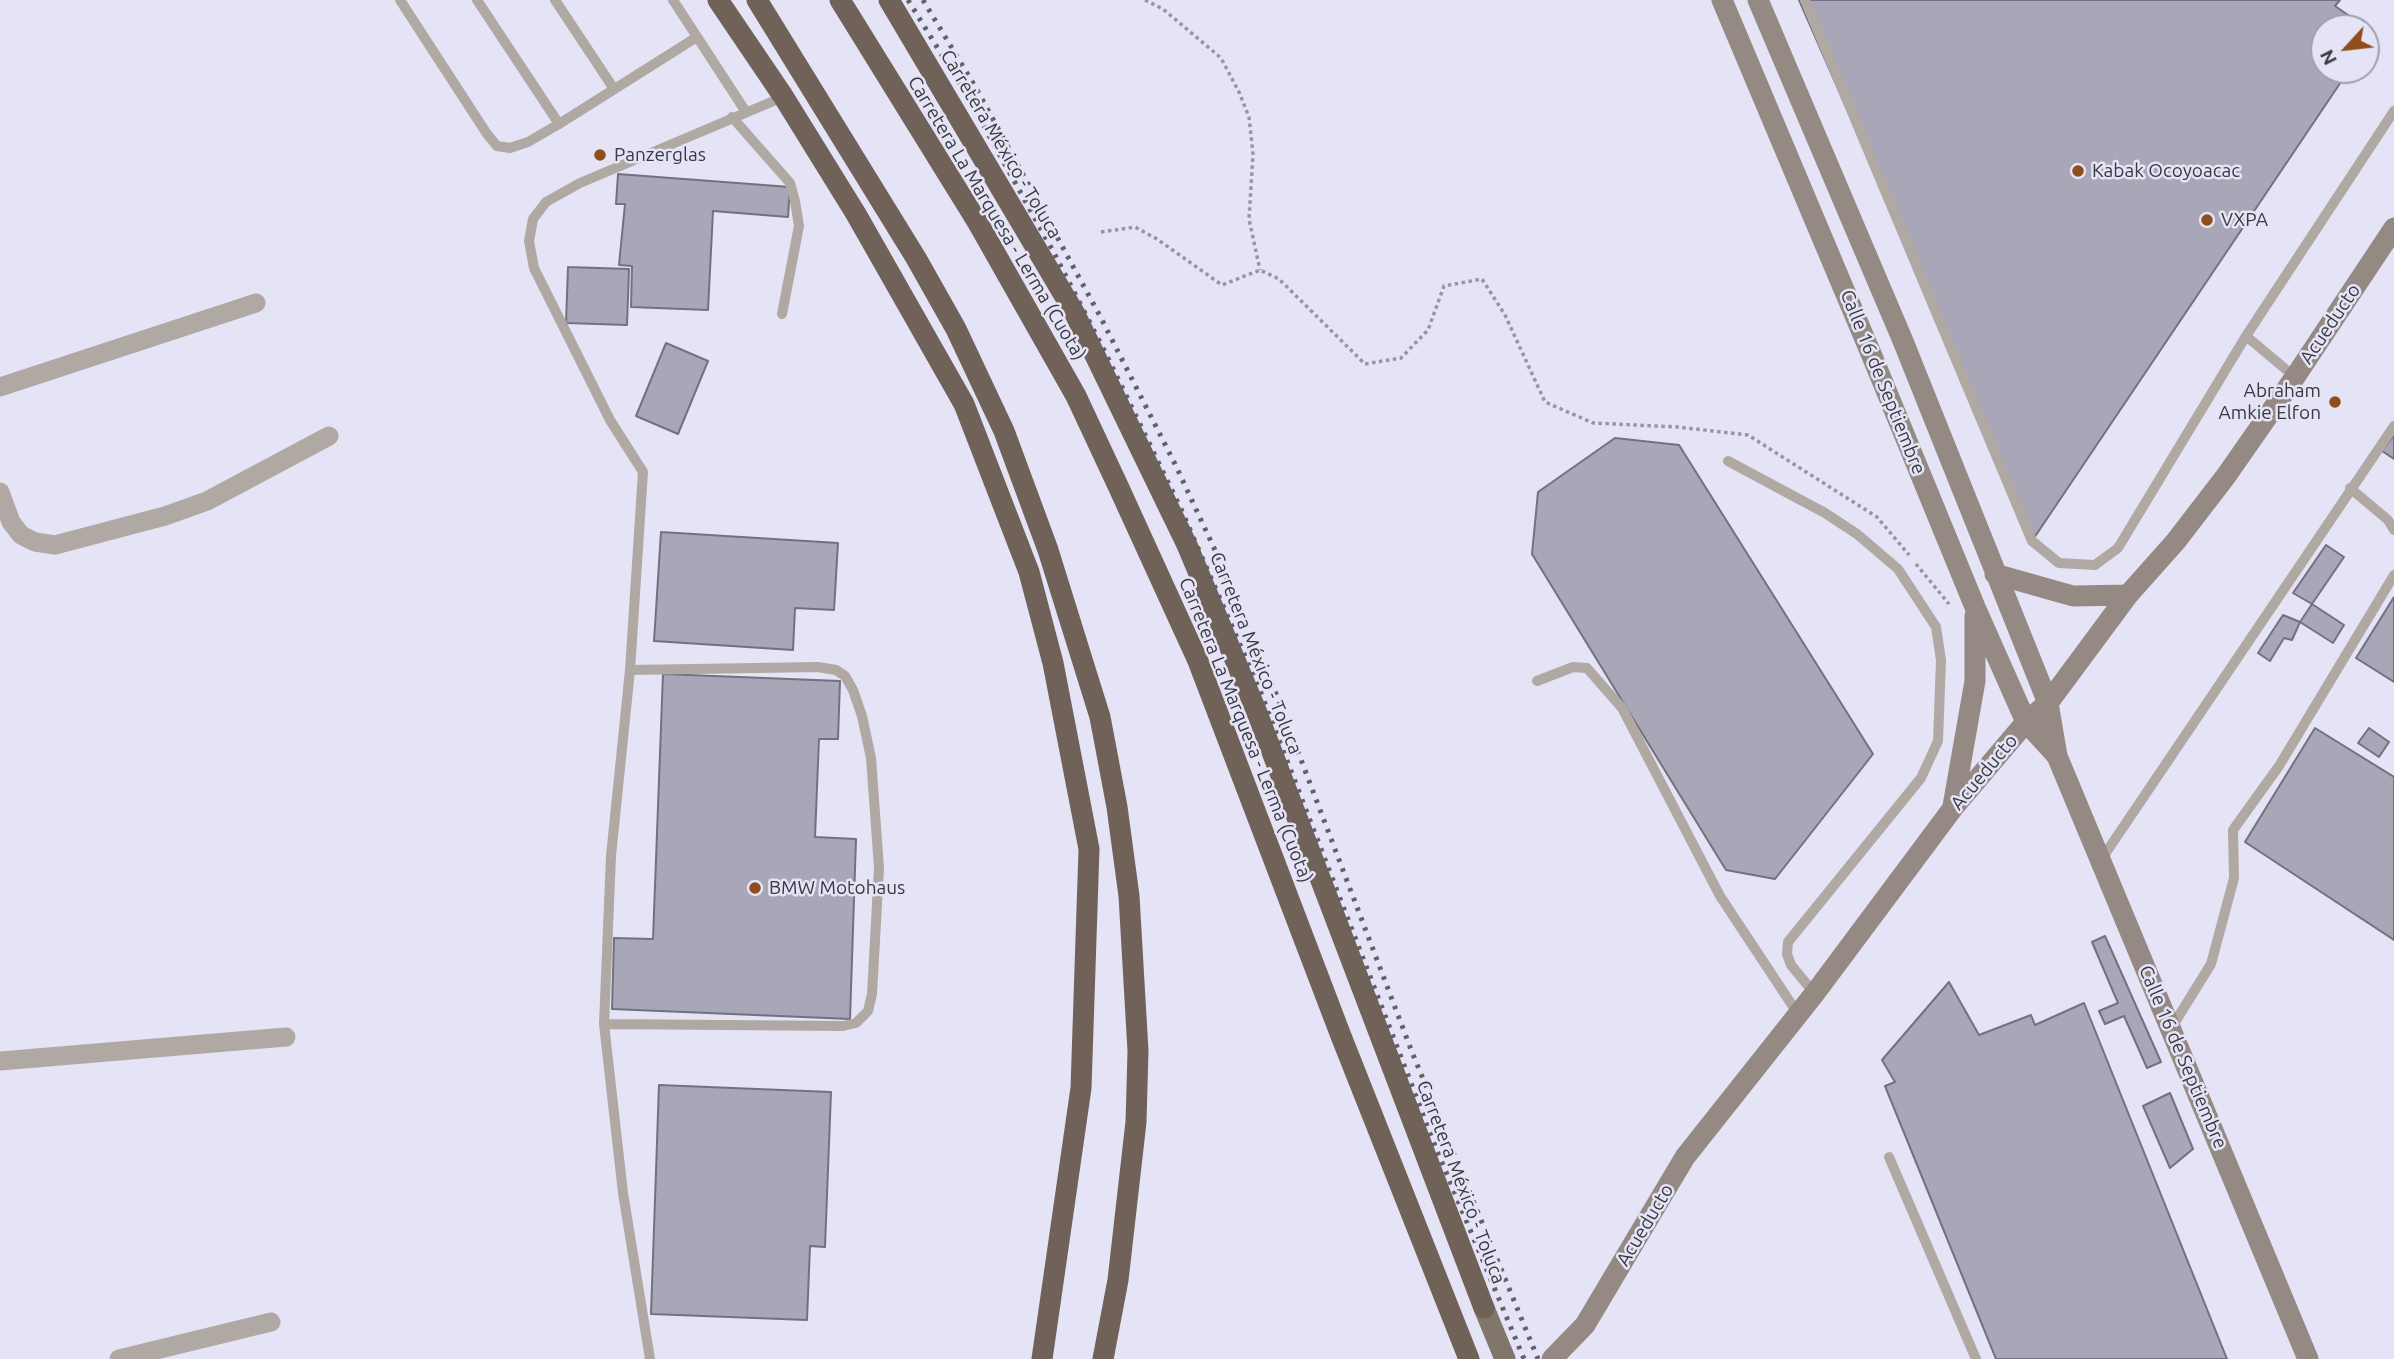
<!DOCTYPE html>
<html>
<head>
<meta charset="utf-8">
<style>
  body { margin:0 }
  #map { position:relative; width:2394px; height:1359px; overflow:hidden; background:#e5e3f6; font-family:Ubuntu,sans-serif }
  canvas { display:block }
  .north { position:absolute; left:2310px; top:14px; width:70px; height:70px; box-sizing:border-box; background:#e5e3f6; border:2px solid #a09fad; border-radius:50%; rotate:243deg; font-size:19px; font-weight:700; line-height:28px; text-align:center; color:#393940 }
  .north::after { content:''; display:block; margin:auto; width:24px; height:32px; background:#8f4d1b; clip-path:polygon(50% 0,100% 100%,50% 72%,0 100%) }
</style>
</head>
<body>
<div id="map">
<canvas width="2394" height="1359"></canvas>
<div class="north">N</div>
</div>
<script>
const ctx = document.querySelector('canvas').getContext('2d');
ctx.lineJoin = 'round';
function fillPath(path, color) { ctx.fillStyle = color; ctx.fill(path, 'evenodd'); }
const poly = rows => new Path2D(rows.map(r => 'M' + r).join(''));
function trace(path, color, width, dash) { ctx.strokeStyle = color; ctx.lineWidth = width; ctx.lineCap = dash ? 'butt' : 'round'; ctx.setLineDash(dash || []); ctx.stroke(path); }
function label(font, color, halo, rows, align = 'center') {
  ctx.font = font + ' Ubuntu,sans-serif'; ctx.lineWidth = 5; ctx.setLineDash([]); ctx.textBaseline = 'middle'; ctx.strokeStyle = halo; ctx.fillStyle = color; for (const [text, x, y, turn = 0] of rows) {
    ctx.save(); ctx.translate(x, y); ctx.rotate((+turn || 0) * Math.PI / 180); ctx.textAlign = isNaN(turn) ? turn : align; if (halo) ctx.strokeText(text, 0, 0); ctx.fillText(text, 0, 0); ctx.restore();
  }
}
const building = poly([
  [1799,0,2340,0,2335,6,2374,33,2366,45,2366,28,2324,28,2324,70,2349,70,2032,541,1919,273,1799,0],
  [618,174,790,187,788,217,713,211,708,310,631,307,632,266,619,265,625,204,616,204,618,174],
  [568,267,629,269,627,325,566,323,568,267],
  [666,343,708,361,678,434,636,416,666,343],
  [2394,435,2394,459,2382,451,2394,435],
  [1615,438,1679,445,1873,754,1775,879,1726,870,1532,554,1538,492,1615,438],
  [661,532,838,543,834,610,795,608,793,650,654,641,661,532],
  [2326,545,2344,557,2312,604,2293,593,2326,545],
  [2394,597,2394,682,2356,658,2394,597],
  [2312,604,2344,625,2333,643,2300,622,2312,604],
  [2283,615,2300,622,2292,640,2284,638,2270,661,2258,653,2283,615],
  [663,674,840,681,838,739,819,739,815,837,856,839,850,1019,612,1009,614,938,653,939,663,674],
  [2315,728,2394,777,2394,940,2245,842,2315,728],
  [2369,728,2389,742,2379,757,2358,743,2369,728],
  [2105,936,2161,1062,2147,1068,2124,1016,2105,1024,2099,1011,2118,1003,2092,942,2105,936],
  [1949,982,1979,1035,2031,1015,2035,1025,2084,1003,2227,1359,1996,1359,1885,1086,1895,1082,1882,1060,1949,982],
  [659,1085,831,1092,825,1247,810,1246,807,1320,651,1314,659,1085],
  [2170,1093,2193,1149,2170,1168,2143,1106,2170,1093]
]);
const path = poly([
  [1145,0,1163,9,1221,58,1239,92,1249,117,1253,154,1249,219,1260,270],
  [1101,232,1135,227,1157,239,1222,285,1260,270,1279,279,1365,364,1401,358,1428,330,1444,286,1482,279,1505,315,1545,402,1593,423,1678,427,1748,435,1877,517,1909,555],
  [1916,564,1949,604]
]);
const lane = poly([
  [400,0,487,134,497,146,510,148,528,142,559,124,697,37],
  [477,0,559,124],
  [555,0,614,89],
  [673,0,746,112],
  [1805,0,2032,541,2059,563,2095,565,2118,548,2246,336,2394,111],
  [732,117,790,183,795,201,799,226,782,314],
  [2246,336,2295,377],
  [1728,461,1825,513,1857,534,1898,569,1936,627,1941,660,1938,741,1921,778,1788,942,1787,954,1791,965,1814,993],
  [2350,488,2388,520,2394,530],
  [630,670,818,667,836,670,845,676,853,690,862,716,871,758,879,868,872,994,868,1011,856,1023,843,1026,604,1024,623,1193,650,1359],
  [1537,681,1573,667,1587,668,1622,708,1720,896,1798,1014],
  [2101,860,2394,426],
  [604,1024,611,856,630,670,643,472,610,420,534,268,529,241,533,219,546,202,580,183,783,97],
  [2172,1027,2211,964,2234,878,2233,830,2279,766,2394,575],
  [1889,1157,1976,1359]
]);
const street = poly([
  [0,387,256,303],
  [0,492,11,522,21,535,35,542,55,545,165,516,207,501,329,436],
  [0,1061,286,1037],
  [119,1359,271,1322]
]);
const secondary = poly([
  [1722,0,1872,356,1975,607,2026,722,2057,756],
  [1758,0,1903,341,2048,703,2057,756,2308,1359],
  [1995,574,2073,596,2128,595],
  [1953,806,1975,681,1975,616],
  [1552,1359,1585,1325,1685,1157,1815,993,1953,808,2026,722,2048,703,2128,595,2176,541,2226,476,2295,377,2394,228]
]);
const primary = poly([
  [1484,1308,1505,1359]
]);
const highway = poly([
  [718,0,783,96,856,214,964,404,1029,572,1053,663,1089,849,1081,1088,1042,1359],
  [757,0,916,258,956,329,1004,431,1048,550,1100,717,1117,807,1129,896,1138,1051,1136,1122,1118,1280,1103,1359],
  [840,0,978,223,1076,396,1119,488,1198,661,1341,1036,1469,1359],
  [889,0,1074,312,1187,545,1256,710,1484,1308]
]);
const rail = poly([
  [908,0,966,94,1053,251,1105,352,1181,509,1261,693,1436,1148,1524,1359],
  [923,0,976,88,1100,316,1175,464,1214,548,1273,686,1412,1052,1538,1359]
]);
const markers = [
  [600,155,7,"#8f4d1b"],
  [2078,171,7,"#8f4d1b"],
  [2207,220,7,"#8f4d1b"],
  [2335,402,7,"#8f4d1b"],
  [755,888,7,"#8f4d1b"]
];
const streetNames = [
  ["Carretera México - Toluca",1001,144,59],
  ["Carretera La Marquesa - Lerma (Cuota)",997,218,59],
  ["Acueducto",2330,324,-56],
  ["Calle 16 de Septiembre",1883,382,68],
  ["Carretera México - Toluca",1256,653,68],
  ["Carretera La Marquesa - Lerma (Cuota)",1246,730,68],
  ["Acueducto",1984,772,-50],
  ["Calle 16 de Septiembre",2183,1057,67],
  ["Carretera México - Toluca",1461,1182,69],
  ["Acueducto",1645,1225,-59]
];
const poiNames = [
  ["Panzerglas",614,155],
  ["Kabak Ocoyoacac",2092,171],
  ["VXPA",2221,220],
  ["Abraham",2321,391,"right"],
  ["Amkie Elfon",2321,413,"right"],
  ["BMW Motohaus",769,888]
];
fillPath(building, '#a8a6b7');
trace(building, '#727181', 2);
trace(path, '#9695a2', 3.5, [3.5, 3.5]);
trace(lane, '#b0a8a3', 10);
trace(street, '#b0a8a3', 19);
trace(secondary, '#958a83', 21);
trace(primary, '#82756c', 21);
trace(highway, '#716259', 21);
trace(rail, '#61616a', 5, [3.5, 7]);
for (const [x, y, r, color] of markers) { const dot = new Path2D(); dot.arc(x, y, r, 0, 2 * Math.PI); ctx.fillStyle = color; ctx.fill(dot); trace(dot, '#e5e3f6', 2.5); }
label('19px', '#393940', '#e5e3f6', streetNames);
label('19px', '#393940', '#e5e3f6', poiNames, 'left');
</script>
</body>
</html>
